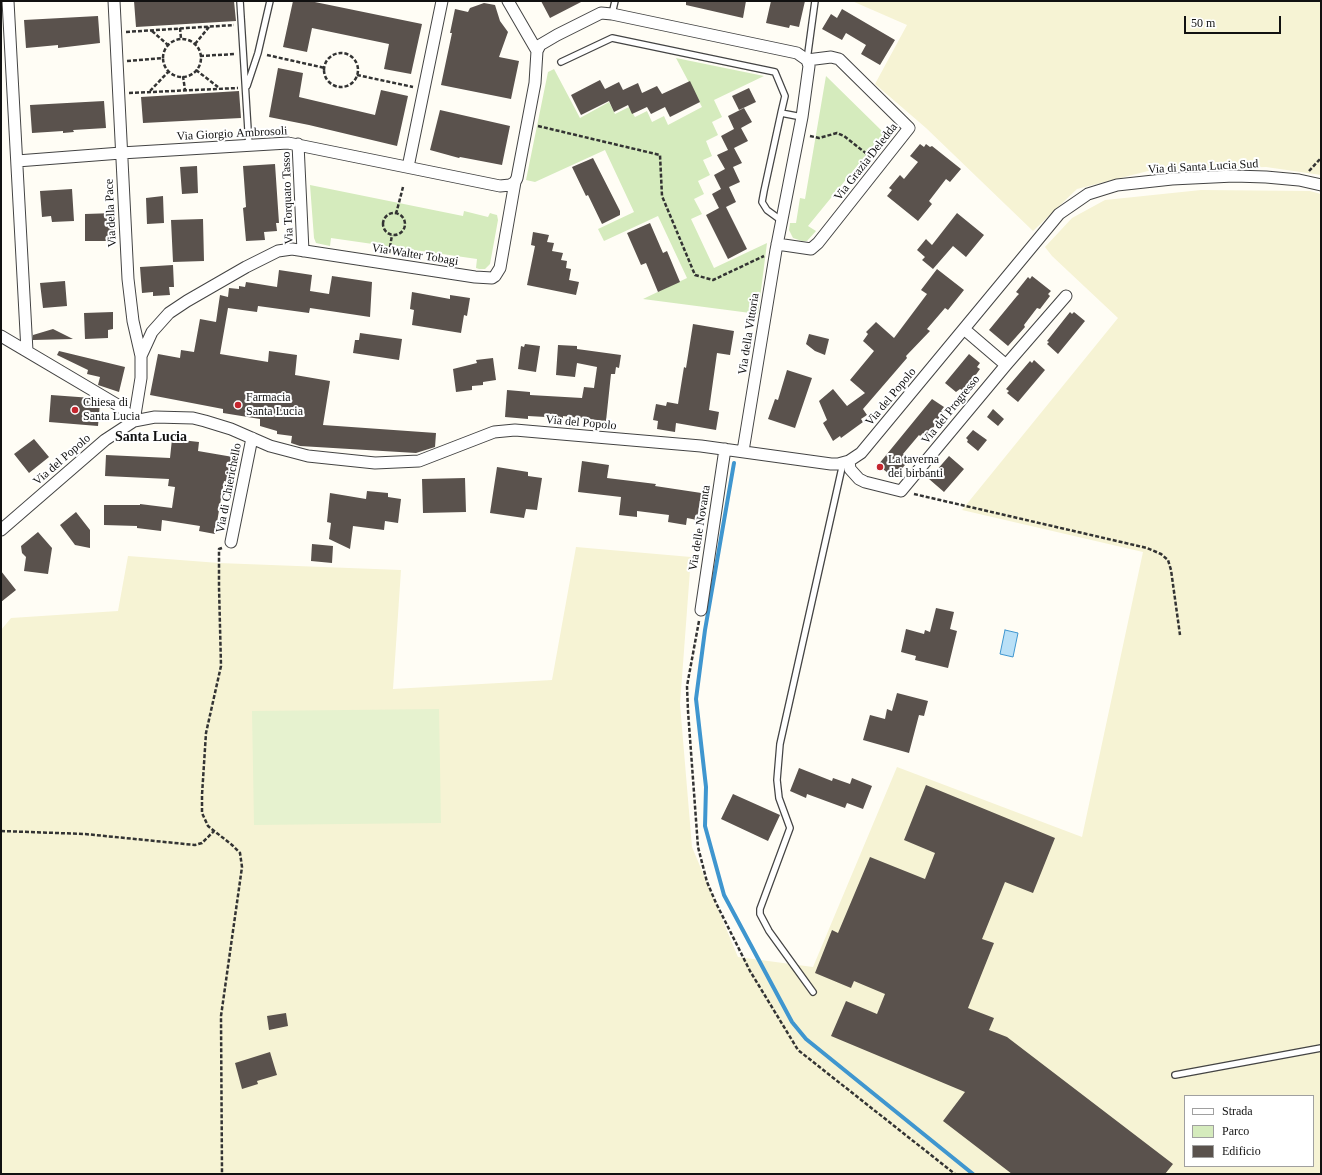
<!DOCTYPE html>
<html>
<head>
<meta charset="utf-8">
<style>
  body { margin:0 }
  #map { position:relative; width:1322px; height:1175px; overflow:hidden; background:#fffdf5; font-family:"Times New Roman",serif }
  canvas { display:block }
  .frame { position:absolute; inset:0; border:2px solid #111; pointer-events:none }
  .legend { position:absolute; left:1184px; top:1095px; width:130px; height:72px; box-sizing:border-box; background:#fff; border:1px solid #a0a0a0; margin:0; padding:5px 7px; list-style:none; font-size:12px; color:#111 }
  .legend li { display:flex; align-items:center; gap:8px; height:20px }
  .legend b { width:20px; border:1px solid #a0a0a0 }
  .scale { position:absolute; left:1184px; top:16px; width:97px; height:18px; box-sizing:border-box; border:2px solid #111; border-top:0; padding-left:5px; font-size:12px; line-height:14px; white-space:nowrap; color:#111; -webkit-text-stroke:3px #fff; paint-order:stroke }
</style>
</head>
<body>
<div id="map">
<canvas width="1322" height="1175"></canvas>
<div class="frame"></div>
<ul class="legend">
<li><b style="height:5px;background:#fff"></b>Strada</li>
<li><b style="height:11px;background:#d5ebbd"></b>Parco</li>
<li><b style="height:11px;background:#5a524d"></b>Edificio</li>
</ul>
<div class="scale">50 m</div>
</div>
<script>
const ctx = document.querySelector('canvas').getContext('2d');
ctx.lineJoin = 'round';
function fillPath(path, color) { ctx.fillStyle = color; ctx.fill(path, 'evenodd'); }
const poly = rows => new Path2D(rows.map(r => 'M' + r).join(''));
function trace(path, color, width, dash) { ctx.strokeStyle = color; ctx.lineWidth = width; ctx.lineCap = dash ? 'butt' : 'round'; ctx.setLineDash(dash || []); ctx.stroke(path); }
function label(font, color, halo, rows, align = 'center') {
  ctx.font = font + ' "Times New Roman",serif'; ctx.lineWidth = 4; ctx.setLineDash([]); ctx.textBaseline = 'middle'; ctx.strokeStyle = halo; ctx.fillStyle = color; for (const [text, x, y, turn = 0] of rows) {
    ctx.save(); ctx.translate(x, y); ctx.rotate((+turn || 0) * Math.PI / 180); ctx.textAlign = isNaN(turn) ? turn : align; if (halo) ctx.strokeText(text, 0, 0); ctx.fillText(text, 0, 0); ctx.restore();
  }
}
const farmland = poly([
  [852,1,1321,1,1321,175,1266,167,1148,171,1077,189,1033,231,926,128,875,84,907,25],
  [1201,190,1310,191,1321,194,1321,1174,1,1174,1,630,11,618,118,611,128,556,219,563,401,570,393,689,552,680,576,547,691,557,680,704,692,847,738,957,813,967,897,767,1082,837,1143,552,962,510,1118,318,1052,256,1045,247,1072,218,1105,200],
  [1185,1096,1313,1096,1313,1166,1185,1166]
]);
const green = poly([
  [676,58,764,76,714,100,722,117,712,122,718,135,706,141,712,156,703,160,710,175,698,181,704,194,694,199,702,214,691,219,714,268,767,243,758,314,643,299,687,278,658,216,604,241,598,229,634,212,605,150,535,182,526,180,548,72,554,69,580,118,609,102,615,114,629,107,635,117,647,111,652,122,664,116,668,125,702,107],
  [826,76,884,133,808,226,816,231,807,241,802,241,793,238,789,230,790,223,796,223,800,198,805,199],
  [310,185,463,216,464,211,488,217,490,213,493,214,497,215,498,220,490,264,485,269,479,269,476,268,477,259,331,238,330,246,316,243,314,238]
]);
const pitch = poly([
  [439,709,441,823,254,825,252,711]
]);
const water = poly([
  [1005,630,1018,633,1013,657,1000,654,1005,630]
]);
const stream = poly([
  [734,463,705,630,696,699,706,787,705,826,724,895,792,1022,806,1039,973,1174]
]);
const building = poly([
  [134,1,234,1,236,21,136,27],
  [293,1,310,1,422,24,411,74,384,69,389,44,312,28,307,52,283,47],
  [541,1,583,1,550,18],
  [686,1,746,1,743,18,686,5],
  [771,1,805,1,799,27,790,25,789,28,766,23],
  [484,3,495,5,500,21,508,32,499,57,519,61,511,99,441,85,452,33,450,33,455,9,468,12,470,8],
  [842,9,895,40,880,65,861,54,866,45,846,33,842,40,822,29,831,14,837,18],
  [98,16,100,43,58,48,58,45,26,48,24,20],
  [278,68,303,73,299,97,375,115,381,90,408,96,397,146,309,125,269,117],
  [600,80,605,89,619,82,623,90,638,83,642,93,657,86,662,94,690,81,700,102,670,117,665,107,651,114,647,107,632,114,628,105,614,112,609,101,581,115,571,95],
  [749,88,756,102,739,110,732,96],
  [239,91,241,118,143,123,141,97],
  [104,101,106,128,73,130,74,132,63,133,63,131,32,133,30,105],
  [744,108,752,122,741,128,748,141,734,148,742,163,733,167,740,182,729,187,736,202,726,207,747,249,728,259,706,215,719,208,712,194,721,189,714,175,725,169,717,155,728,150,721,136,734,129,728,116],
  [440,110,510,126,502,165,460,157,459,158,430,150],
  [920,144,924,147,926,144,930,147,932,146,961,169,950,182,946,179,929,201,932,204,918,221,887,196,892,190,889,188,900,175,904,179,918,162,910,156],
  [593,158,620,211,620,215,602,224,588,195,586,196,572,167],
  [275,164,279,223,276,223,277,231,264,232,265,240,246,241,243,208,246,207,243,166],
  [197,166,198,193,182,194,180,167],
  [72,189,74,221,52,222,51,216,42,217,40,191],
  [163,196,164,223,147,224,146,198],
  [115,213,116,241,85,241,85,214],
  [957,213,984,235,966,257,953,246,933,269,922,260,925,257,917,250,926,239,932,245],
  [203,219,204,261,173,262,171,220],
  [650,223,663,253,667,251,680,282,658,292,646,263,641,265,627,233],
  [533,232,549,235,547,242,554,243,552,251,563,253,561,260,567,261,566,268,571,269,569,280,579,282,576,295,527,285,535,246,531,245],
  [173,265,174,287,169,287,170,295,153,296,153,292,142,293,140,267],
  [937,269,964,290,948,310,945,308,927,329,930,331,906,356,907,358,863,409,867,415,861,419,863,422,841,438,840,436,833,441,823,423,827,420,819,401,833,389,847,406,865,393,850,380,874,351,863,341,868,334,866,332,876,322,894,338,927,294,921,290],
  [279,270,312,275,310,291,329,294,332,276,372,282,370,317,310,308,309,313,258,306,257,312,228,308,220,354,268,362,269,351,297,355,295,375,330,381,323,425,436,433,435,447,416,453,300,446,291,443,292,436,277,434,277,431,260,426,260,419,223,413,223,409,150,395,158,354,180,358,181,350,194,352,200,319,216,322,220,295,228,297,229,288,239,289,239,286,245,287,246,282,277,287],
  [1032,276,1051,291,1048,294,1050,296,1040,309,1037,308,1024,325,1025,327,1008,346,989,330,1017,296,1019,294,1016,292,1028,277,1030,279],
  [65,281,67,306,43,308,40,283],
  [412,292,450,299,450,295,470,298,467,316,464,315,461,333,412,325,414,310,410,309],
  [113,312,113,329,108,330,108,338,85,339,84,313],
  [1070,312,1072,314,1074,312,1085,321,1058,354,1047,344,1049,342,1047,341],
  [693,324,734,331,730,355,717,353,709,410,719,412,716,430,676,423,675,432,657,429,658,421,653,420,656,404,666,406,667,402,678,404,684,367,686,368],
  [53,329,73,339,33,340,33,335],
  [360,333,402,339,399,360,353,353,355,340,359,340],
  [809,334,829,339,825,355,815,351,806,344],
  [525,344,540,346,536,372,518,369,521,346,524,347],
  [558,345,577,346,577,349,621,355,619,368,616,367,615,374,611,374,606,421,563,416,563,418,528,416,528,419,505,417,507,390,530,392,530,395,582,398,584,387,594,388,597,367,577,363,575,377,556,375],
  [59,351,125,367,119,392,98,385,100,377,87,374,88,370,57,355],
  [969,354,980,363,977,367,980,369,967,387,966,386,962,390,960,389,956,392,945,383],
  [493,358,496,380,483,382,483,385,472,386,472,390,456,392,453,369,477,363,476,360],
  [1034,360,1045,370,1018,402,1007,393,1009,391,1006,389,1030,361,1032,363],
  [787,370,812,378,795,428,768,419,775,399,778,400],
  [51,395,92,398,100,403,98,426,49,422],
  [932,399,944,407,941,411,943,413,939,418,940,420,931,430,930,429,925,435,923,433,920,436,919,435,903,454,910,459,894,478,878,465],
  [993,409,1004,419,998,426,987,417],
  [973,430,987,440,978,451,967,442,968,440,966,438],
  [34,439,49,457,29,473,14,454],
  [172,439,199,442,198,451,233,457,229,482,224,481,215,534,199,531,200,526,162,520,161,531,137,528,137,526,104,525,104,505,140,505,140,504,172,508,175,487,168,486,169,479,105,476,106,455,170,458],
  [949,456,964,469,944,492,929,479],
  [582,461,609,465,607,478,656,484,655,486,708,494,705,514,698,513,697,520,687,518,686,525,668,522,669,515,637,511,637,517,619,515,621,497,578,492],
  [497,467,528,472,528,476,542,478,537,510,526,509,524,518,490,513],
  [465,478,466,512,423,513,422,479],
  [367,491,388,493,388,497,401,499,398,523,385,521,384,530,353,526,350,549,329,539,331,523,327,522,330,493,366,499],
  [76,512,90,530,90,548,75,545,60,525],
  [38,532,52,548,48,574,24,571,26,557,22,553,21,546],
  [312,544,333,546,332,563,311,561],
  [1,571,16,590,1,602],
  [936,608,954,612,950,629,957,631,948,668,915,660,916,656,901,652,906,629,924,634,925,630,930,632],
  [897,693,928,701,924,716,919,715,909,753,863,740,870,715,885,719,887,709,892,711],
  [799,768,832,781,833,778,850,784,852,778,872,786,863,809,847,803,845,808,807,794,806,798,790,791],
  [926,785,1055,838,1033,893,1005,882,982,939,994,943,968,1008,994,1018,989,1030,1007,1037,1173,1164,1165,1174,1012,1174,943,1121,965,1092,831,1036,846,1001,877,1014,885,994,854,981,851,988,815,973,832,930,838,933,870,857,925,879,935,853,904,840],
  [733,794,780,815,768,841,721,819],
  [286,1013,288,1026,269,1030,267,1016],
  [270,1052,277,1075,257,1081,258,1084,242,1089,235,1063]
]);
const path = poly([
  [180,28,181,39],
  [152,31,168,45],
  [126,32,234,25],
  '163 58a19 19 0 1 1 38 0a19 19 0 1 1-38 0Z',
  [195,44,209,27],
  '324 70a17 17 0 1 1 34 0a17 17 0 1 1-34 0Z',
  [267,55,325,68],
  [200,56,235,54],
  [127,61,163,58],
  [196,70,218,87],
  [357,75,413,87],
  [183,76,185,90],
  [150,91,169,71],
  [129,93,238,88],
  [538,126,660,155,662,196,695,275,713,280,764,256],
  [810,136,819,138,837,133,844,136,872,158],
  [1309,171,1321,158],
  '383 224a11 11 0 1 1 22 0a11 11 0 1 1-22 0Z',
  [396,214,403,187],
  [389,253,392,235],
  [914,494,1147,548,1161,554,1168,560,1171,570,1180,635],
  [222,548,219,549,219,587,221,666,206,733,202,795,202,813,208,826,232,845,240,853,242,867,221,1016,222,1174],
  [699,621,687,686,688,711,698,847,707,882,716,903,750,971,798,1050,955,1174],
  [1,831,85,834,195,845,202,843,214,831]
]);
const service = poly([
  [240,1,249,146],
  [612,14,615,1],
  [807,60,815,1],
  [561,62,612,38,775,72,785,96,781,113],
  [247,86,258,53,270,1],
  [782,221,767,210,762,202,764,191,781,113,802,117],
  [813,992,769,931,760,914,760,909,790,828,779,798,777,780,780,744,843,463],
  [1175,1075,1321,1048]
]);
const minor = poly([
  [8,1,27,351],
  [114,1,128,279,133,321,141,356,141,378,134,421],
  [508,1,537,51],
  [298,144,303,251],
  [17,161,121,153,288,143,500,186,510,185,515,182],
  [408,167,442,1],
  [777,244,811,249,818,243,909,128,839,59,831,57,807,60],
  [964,329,1006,365],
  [1,336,121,407,134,421],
  [141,356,152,332,169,313,187,301,246,267,278,251,292,249,475,277,492,278,495,276,500,268,515,182,517,178,535,83,537,51,540,45,557,35,601,13,612,14,797,53,807,60,809,66,802,117,776,250,743,451],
  [849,461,850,469,859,479,865,482,901,491,1006,365,1066,296],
  [1,530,105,440,134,421,155,417,193,418,205,421,231,429,270,446,308,456,375,463,419,461,494,432,515,430,701,446,831,464,838,464,849,461,861,453,1059,214,1088,194,1117,185,1172,179,1234,176,1266,177,1299,180,1321,185],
  [231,542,252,438],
  [701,610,725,449]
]);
const markers = [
  [238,405,4,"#c4262e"],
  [75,410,4,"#c4262e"],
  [880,467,4,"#c4262e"]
];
const streetNames = [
  ["Via Giorgio Ambrosoli",232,134,-3],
  ["Via Grazia Deledda",866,162,-52],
  ["Via di Santa Lucia Sud",1203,167,-3],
  ["Via Torquato Tasso",288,198,-92],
  ["Via della Pace",111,213,-93],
  ["Via Walter Tobagi",415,255,9],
  ["Via della Vittoria",749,334,-81],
  ["Via del Popolo",891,397,-50],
  ["Via del Progresso",951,410,-51],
  ["Via del Popolo",581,423,5],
  ["Via del Popolo",62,460,-41],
  ["Via di Chierichello",229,488,-79],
  ["Via delle Novanta",700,528,-81]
];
const poiNames = [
  ["Farmacia",246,398],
  ["Santa Lucia",246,412],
  ["Chiesa di",83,403],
  ["Santa Lucia",83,417],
  ["La taverna",888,460],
  ["dei birbanti",888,474]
];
const quarterNames = [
  ["Santa Lucia",151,437]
];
fillPath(farmland, '#f6f3d4');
fillPath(green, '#d5ebbd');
fillPath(pitch, '#e6f2cf');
fillPath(water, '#b9e0f7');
trace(water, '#3f96cf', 1);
trace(stream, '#3f96cf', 4);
fillPath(building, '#5a524d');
trace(service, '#444', 8);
trace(minor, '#444', 13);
trace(path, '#333', 2.5, [4, 2]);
trace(service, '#fff', 5.5);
trace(minor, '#fff', 11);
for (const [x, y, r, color] of markers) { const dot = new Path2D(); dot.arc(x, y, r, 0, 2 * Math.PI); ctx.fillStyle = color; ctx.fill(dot); trace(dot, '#fff', 1.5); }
label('12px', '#111', '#fff', streetNames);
label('12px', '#111', '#fff', poiNames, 'left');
label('bold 14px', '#111', '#fff', quarterNames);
</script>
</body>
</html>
